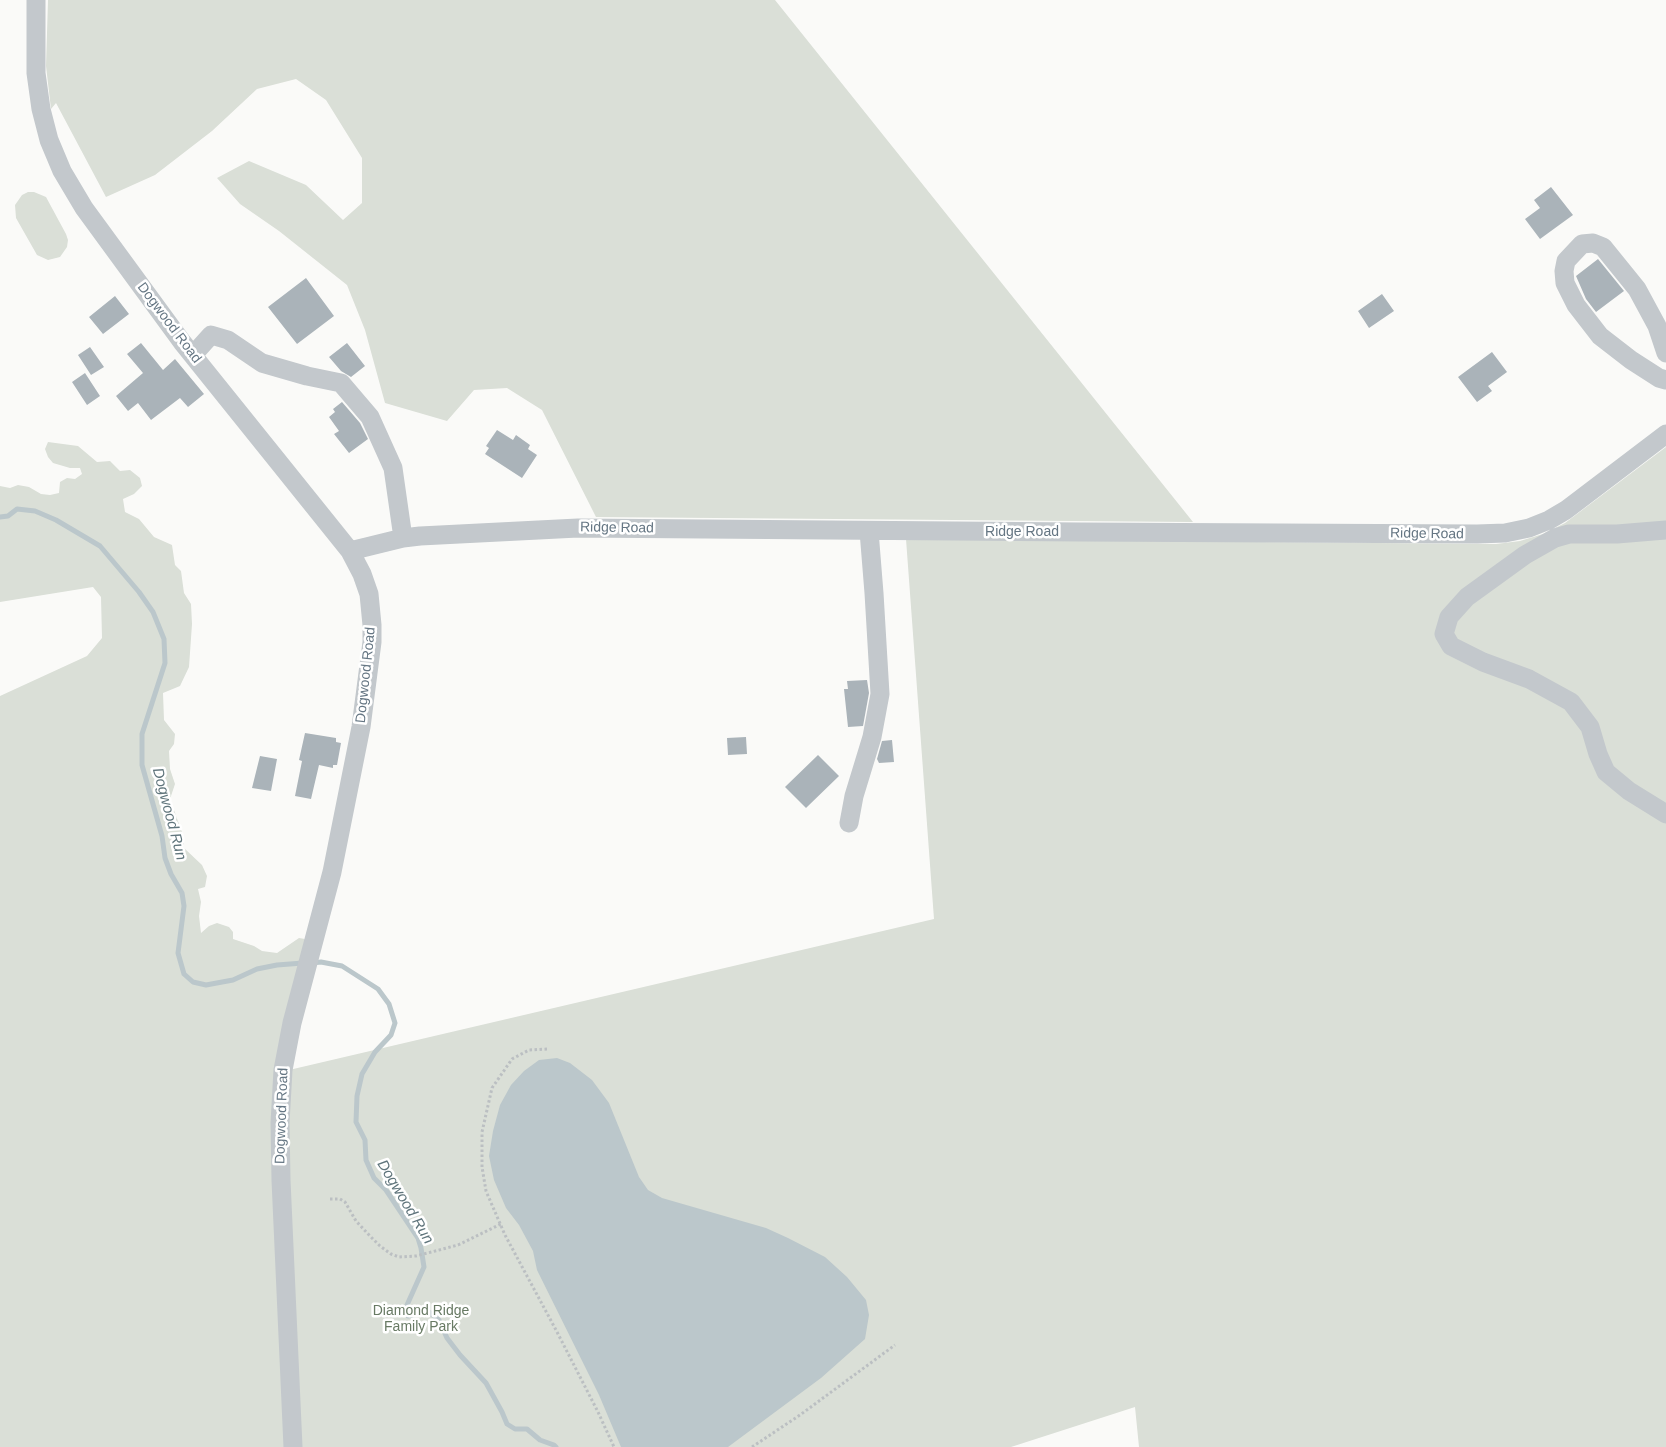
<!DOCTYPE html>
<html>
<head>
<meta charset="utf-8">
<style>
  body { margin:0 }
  canvas { display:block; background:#fafaf8 }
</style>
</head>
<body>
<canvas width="1666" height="1447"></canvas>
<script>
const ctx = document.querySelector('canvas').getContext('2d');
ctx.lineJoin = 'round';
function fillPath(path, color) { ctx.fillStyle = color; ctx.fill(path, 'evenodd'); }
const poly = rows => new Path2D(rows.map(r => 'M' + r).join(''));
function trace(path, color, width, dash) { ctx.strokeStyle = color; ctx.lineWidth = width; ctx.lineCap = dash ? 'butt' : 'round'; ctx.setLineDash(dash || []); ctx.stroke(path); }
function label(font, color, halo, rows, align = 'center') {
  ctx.font = font + ' Helvetica,sans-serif'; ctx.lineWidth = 5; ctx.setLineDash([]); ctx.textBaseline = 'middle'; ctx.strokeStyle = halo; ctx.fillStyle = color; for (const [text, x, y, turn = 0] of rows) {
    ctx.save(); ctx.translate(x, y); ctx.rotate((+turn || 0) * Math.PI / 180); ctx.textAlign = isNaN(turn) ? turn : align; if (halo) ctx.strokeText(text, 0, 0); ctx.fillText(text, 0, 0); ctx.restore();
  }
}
const green = poly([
  [48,0,775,0,1193,522,596,517,542,410,507,388,474,390,447,421,385,403,365,330,347,285,279,231,240,204,217,178,249,161,306,185,343,220,362,203,362,158,326,100,296,79,257,89,212,131,155,175,106,197,56,103,51,109,46,66],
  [28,192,34,192,46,197,66,234,68,240,67,247,60,257,48,260,37,255,16,218,15,205,22,195],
  [48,442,78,446,97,462,110,461,120,471,130,470,140,478,142,486,134,494,123,499,125,512,139,519,154,537,172,545,175,565,181,571,184,593,191,604,192,624,189,667,180,686,163,693,164,720,175,734,174,744,169,751,170,769,175,784,170,799,184,838,184,848,202,865,207,876,205,887,198,889,201,902,199,916,201,933,209,926,217,923,229,927,233,932,233,939,254,946,262,951,277,953,299,938,305,939,278,1051,286,1447,0,1447,0,696,87,656,102,638,101,597,93,587,0,602,0,486,10,488,18,485,29,487,41,494,50,495,59,493,60,482,67,478,75,479,82,474,80,468,70,468,53,463,48,457,45,449],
  [1666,447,1666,1447,1139,1447,1135,1407,1011,1447,300,1447,286,1139,289,1070,934,919,906,539,1496,544,1520,541,1543,534,1565,523]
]);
const water = poly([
  [557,1058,570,1063,592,1080,609,1103,639,1177,648,1190,662,1198,766,1228,788,1238,825,1257,847,1277,866,1300,869,1315,865,1339,821,1378,728,1447,621,1447,599,1395,537,1270,533,1251,519,1225,506,1208,494,1180,489,1156,493,1131,500,1105,511,1085,524,1071,539,1060]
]);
const stream = poly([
  [0,517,8,516,17,509,35,511,56,520,100,546,139,592,153,612,164,639,165,663,142,734,142,765,162,836,165,858,171,874,182,893,184,906,178,953,184,974,193,982,206,985,233,980,257,969,277,965,303,963],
  [312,963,321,962,342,966,378,989,389,1004,395,1023,391,1035,375,1052,362,1074,357,1096,356,1122,365,1140,366,1160,374,1178,386,1190,418,1238,421,1248,424,1267,407,1305,408,1316,429,1312,439,1320,447,1338,460,1355,486,1383,502,1412,507,1424,515,1429,527,1429,540,1440,554,1445,556,1447]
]);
const building = poly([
  [1551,187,1573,215,1540,239,1525,219,1540,208,1534,200],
  [1598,259,1624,291,1596,312,1586,299,1576,276],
  [306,278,334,316,297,344,268,307],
  [1382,294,1394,311,1369,328,1358,311],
  [115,296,129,314,103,334,89,317],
  [141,343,163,370,175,359,204,394,188,407,180,398,151,420,138,403,128,411,116,396,143,373,127,354],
  [347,343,365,366,351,377,341,371,329,357],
  [90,347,104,367,91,375,78,355],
  [1492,352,1507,372,1488,386,1492,391,1477,402,1458,377],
  [85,373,100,396,87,405,72,382],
  [342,402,360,423,368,439,349,453,334,434,339,431,329,417,335,412,333,409],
  [497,430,513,440,516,435,530,445,528,449,537,455,522,478,485,454,489,448,486,446],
  [867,680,869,693,863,726,848,727,844,689,848,689,847,681],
  [305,733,336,738,336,742,341,743,337,765,333,765,333,768,319,765,311,799,295,796,302,761,299,760],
  [746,737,747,754,728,755,727,738],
  [892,740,894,762,879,763,877,759,882,741],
  [818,755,839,776,806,808,785,787],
  [260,756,277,759,271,791,252,788]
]);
const path = poly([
  [547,1049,529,1050,512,1059,492,1088,482,1132,482,1167,486,1191,505,1235,556,1330,598,1412,614,1447],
  [330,1199,340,1199,345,1202,356,1221,370,1236,380,1246,391,1254,399,1257,416,1256,458,1245,501,1224],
  [752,1447,800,1415,895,1345]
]);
const minor = poly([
  [36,0,36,73,41,109,49,140,62,171,84,208,182,342,350,551,362,574,369,594,372,625,372,642,361,727,332,872,292,1023,283,1070,280,1123,281,1180,293,1447],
  [1666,353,1657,326,1637,289,1603,247,1593,243,1582,244,1566,261,1564,271,1565,283,1576,305,1600,336,1631,360,1659,378,1666,380],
  [193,355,211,335,228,340,262,363,307,376,341,383,370,417,393,468,403,538],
  [1666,530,1617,534,1569,534,1555,538,1525,555,1467,597,1449,617,1444,634,1451,646,1483,662,1529,679,1571,702,1590,727,1598,754,1606,772,1629,791,1666,814],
  [350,551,403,538,420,536,578,528,1081,532,1477,534,1505,533,1529,528,1549,520,1566,510,1666,434],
  [849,823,854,796,872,737,880,694,874,593,869,531]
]);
const streetNames = [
  ["Dogwood Road",169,323,53],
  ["Ridge Road",617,528,1],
  ["Ridge Road",1022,532],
  ["Ridge Road",1427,534,1],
  ["Dogwood Road",366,675,-84],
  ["Dogwood Road",282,1116,-88]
];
const parkNames = [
  ["Diamond Ridge",421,1311],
  ["Family Park",421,1327]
];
const waterNames = [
  ["Dogwood Run",169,814,75],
  ["Dogwood Run",405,1202,59]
];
fillPath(green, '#dadfd7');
fillPath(water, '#bbc7cb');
trace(stream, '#bbc7cb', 5);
fillPath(building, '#aab3b9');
trace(path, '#bbbfc2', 3, [2.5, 2.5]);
trace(minor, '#c3c8cc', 19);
label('14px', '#657683', '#fff', streetNames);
label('14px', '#687a64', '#fff', parkNames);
label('italic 15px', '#60757c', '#fff', waterNames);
</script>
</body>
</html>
